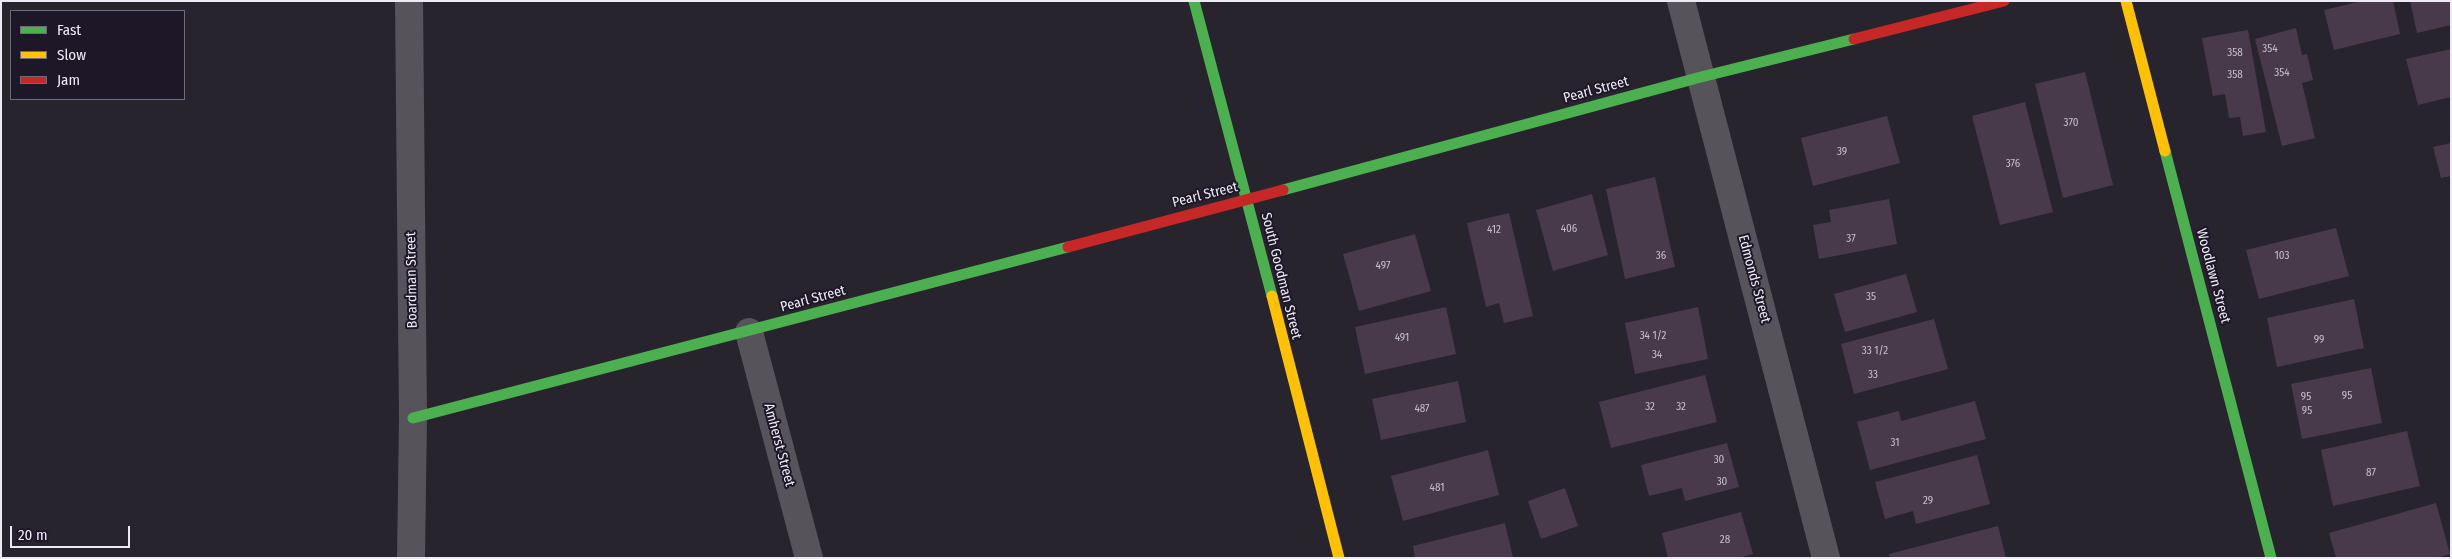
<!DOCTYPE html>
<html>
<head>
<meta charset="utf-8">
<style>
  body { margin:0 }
  #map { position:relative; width:2452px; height:559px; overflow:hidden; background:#28242d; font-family:"Fira Sans Condensed",sans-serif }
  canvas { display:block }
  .frame { position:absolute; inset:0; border:2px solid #eeeaf5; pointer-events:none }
  .legend { position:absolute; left:10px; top:10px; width:175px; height:90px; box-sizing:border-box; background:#1e1727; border:1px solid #716b79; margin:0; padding:6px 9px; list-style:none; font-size:15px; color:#eeeaf5 }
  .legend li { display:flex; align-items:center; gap:10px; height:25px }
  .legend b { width:25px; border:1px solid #716b79 }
  .scale { position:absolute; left:10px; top:526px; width:120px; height:22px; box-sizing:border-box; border:2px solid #eeeaf5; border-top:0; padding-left:6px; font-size:15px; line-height:18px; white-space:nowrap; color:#eeeaf5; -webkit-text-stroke:4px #1e1727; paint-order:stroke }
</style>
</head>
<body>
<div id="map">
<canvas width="2452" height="559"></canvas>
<div class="frame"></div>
<ul class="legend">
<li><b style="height:6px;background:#4caf50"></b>Fast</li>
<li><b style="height:6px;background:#ffc107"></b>Slow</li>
<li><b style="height:6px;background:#c62828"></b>Jam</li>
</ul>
<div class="scale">20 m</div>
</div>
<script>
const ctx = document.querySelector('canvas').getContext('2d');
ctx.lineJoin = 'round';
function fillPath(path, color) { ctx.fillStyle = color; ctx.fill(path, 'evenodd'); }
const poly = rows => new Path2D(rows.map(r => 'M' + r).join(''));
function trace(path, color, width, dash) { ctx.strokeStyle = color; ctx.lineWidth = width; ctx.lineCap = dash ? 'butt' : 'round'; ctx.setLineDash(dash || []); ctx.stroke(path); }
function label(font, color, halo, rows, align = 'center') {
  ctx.font = font + ' "Fira Sans Condensed",sans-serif'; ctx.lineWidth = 4; ctx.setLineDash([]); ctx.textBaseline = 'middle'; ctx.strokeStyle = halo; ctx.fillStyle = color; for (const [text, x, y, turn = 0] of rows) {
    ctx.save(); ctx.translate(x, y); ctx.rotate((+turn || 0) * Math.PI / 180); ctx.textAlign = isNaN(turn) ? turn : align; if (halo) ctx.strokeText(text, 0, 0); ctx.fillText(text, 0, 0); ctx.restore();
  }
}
const building = poly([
  [2362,1,2393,1,2400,34,2334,50,2324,10],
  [2410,1,2451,1,2451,25,2417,33],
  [2296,28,2302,55,2307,54,2313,80,2302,83,2315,138,2282,146,2255,39],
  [2248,30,2266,132,2243,136,2240,117,2229,118,2225,94,2213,96,2202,38],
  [2451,49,2451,97,2418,105,2406,59],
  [2085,72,2113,185,2063,198,2035,84],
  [2025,102,2053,212,2000,225,1972,116],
  [1887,116,1900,163,1813,186,1801,138],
  [2451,143,2451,176,2441,178,2433,147],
  [1655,177,1675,267,1625,279,1606,189],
  [1592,194,1608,255,1553,271,1536,210],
  [1889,199,1897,244,1819,259,1813,225,1831,222,1829,210],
  [1509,213,1533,316,1504,323,1499,303,1486,307,1467,223],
  [2336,228,2349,276,2259,299,2246,250],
  [1415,234,1431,291,1359,311,1343,254],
  [1906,274,1917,312,1845,332,1834,294],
  [2354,299,2364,348,2277,367,2267,318],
  [1446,307,1456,354,1365,374,1355,327],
  [1698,307,1708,359,1635,374,1625,323],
  [1934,319,1948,369,1854,394,1841,344],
  [2371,368,2382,423,2302,439,2291,384],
  [1705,375,1717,422,1611,448,1599,402],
  [1458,381,1466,422,1381,440,1372,399],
  [1975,401,1986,439,1870,470,1857,422,1899,411,1901,421],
  [2407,431,2420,486,2333,506,2321,450],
  [1727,443,1739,487,1685,501,1682,488,1649,496,1641,465],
  [1488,450,1499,495,1403,521,1391,476],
  [1977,455,1990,504,1916,524,1913,511,1885,519,1875,482],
  [1565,488,1578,526,1541,539,1528,501],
  [2436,503,2450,554,2436,558,2336,558,2329,533],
  [1741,512,1753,554,1739,558,1668,558,1662,533],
  [1505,523,1513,558,1415,558,1413,546],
  [1998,526,2006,558,1890,558,1889,554]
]);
const street = poly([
  [409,1,413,418,411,558],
  [1681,1,1826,558],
  [749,332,809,558]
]);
const fast = poly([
  [1194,1,1272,296],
  [2165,151,2271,558],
  [1283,190,1701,77,1854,39],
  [413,418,1068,247]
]);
const slow = poly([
  [2126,1,2165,151],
  [1272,296,1339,558]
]);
const jam = poly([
  [1854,39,2004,1],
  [1068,247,1283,190]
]);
const numberNames = [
  ["354",2270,49],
  ["358",2235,53],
  ["354",2282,73],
  ["358",2235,75],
  ["370",2071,123],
  ["39",1842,152],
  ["376",2013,164],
  ["406",1569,229],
  ["412",1494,230],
  ["37",1851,239],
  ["36",1661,256],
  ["103",2282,256],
  ["497",1383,266],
  ["35",1871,297],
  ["34 1/2",1653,336],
  ["491",1402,338],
  ["99",2319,340],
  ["33 1/2",1875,351],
  ["34",1657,355],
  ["33",1873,375],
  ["95",2347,396],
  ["95",2306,397],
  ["32",1650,407],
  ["32",1681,407],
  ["487",1422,409],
  ["95",2307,411],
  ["31",1895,443],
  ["30",1719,460],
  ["87",2371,473],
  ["30",1722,482],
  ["481",1437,488],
  ["29",1928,501],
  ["28",1725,540]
];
const streetNames = [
  ["Pearl Street",1596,90,-15],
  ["Pearl Street",1205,195,-14],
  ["South Goodman Street",1281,276,76],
  ["Woodlawn Street",2213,276,75],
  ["Edmonds Street",1754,279,75],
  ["Boardman Street",412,280,-91],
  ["Pearl Street",813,299,-15],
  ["Amherst Street",779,445,75]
];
fillPath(building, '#483a4b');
trace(street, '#56535a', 28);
trace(fast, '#4caf50', 11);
trace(slow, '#ffc107', 11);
trace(jam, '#c62828', 11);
label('11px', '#c4beca', null, numberNames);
label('14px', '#eeeaf5', '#1e1727', streetNames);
</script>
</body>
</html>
